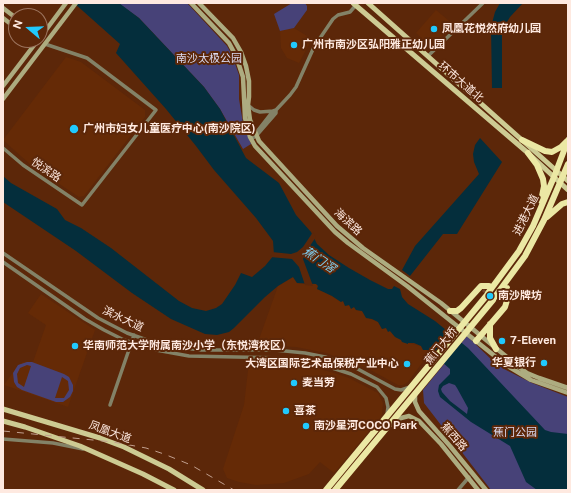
<!DOCTYPE html>
<html>
<head>
<meta charset="utf-8">
<style>
  body { margin:0 }
  #map { position:relative; width:571px; height:493px; overflow:hidden; background:#5c2709; font-family:"Public Sans",sans-serif }
  canvas { display:block }
  .frame { position:absolute; inset:0; border:4px solid #fee9e0; pointer-events:none }
  .north { position:absolute; left:8px; top:8px; width:40px; height:40px; box-sizing:border-box; background:#5c2709; border:1px solid #9d755f; border-radius:50%; rotate:289deg; font-size:11px; font-weight:700; line-height:16px; text-align:center; color:#fee9e0 }
  .north::after { content:''; display:block; margin:auto; width:14px; height:18px; background:#20c9fd; clip-path:polygon(50% 0,100% 100%,50% 72%,0 100%) }
</style>
</head>
<body>
<div id="map">
<canvas width="571" height="493"></canvas>
<div class="frame"></div>
<div class="north">N</div>
</div>
<script>
const ctx = document.querySelector('canvas').getContext('2d');
ctx.lineJoin = 'round';
function fillPath(path, color) { ctx.fillStyle = color; ctx.fill(path, 'evenodd'); }
const poly = rows => new Path2D(rows.map(r => 'M' + r).join(''));
function trace(path, color, width, dash) { ctx.strokeStyle = color; ctx.lineWidth = width; ctx.lineCap = dash ? 'butt' : 'round'; ctx.setLineDash(dash || []); ctx.stroke(path); }
function label(font, color, halo, rows, align = 'center') {
  ctx.font = font + ' "Public Sans","Noto Sans SC",sans-serif'; ctx.lineWidth = 4; ctx.setLineDash([]); ctx.textBaseline = 'middle'; ctx.strokeStyle = halo; ctx.fillStyle = color; for (const [text, x, y, turn = 0] of rows) {
    ctx.save(); ctx.translate(x, y); ctx.rotate((+turn || 0) * Math.PI / 180); ctx.textAlign = isNaN(turn) ? turn : align; if (halo) ctx.strokeText(text, 0, 0); ctx.fillText(text, 0, 0); ctx.restore();
  }
}
const built = poly([
  [436,10,454,25,434,44,427,43,416,33],
  [294,28,312,39,299,63,287,58,281,48,280,31],
  [66,57,81,62,145,110,145,117,84,196,79,197,32,166,3,140],
  [293,277,297,283,316,284,318,285,317,289,327,293,341,302,343,301,347,306,349,305,352,308,354,307,356,310,362,311,369,318,378,322,382,329,386,328,395,336,408,343,421,346,422,348,430,352,408,382,403,385,398,385,365,367,326,353,296,347,257,345,278,286],
  [41,294,95,330,68,407,4,385,18,365,23,362,33,362,46,325,28,313],
  [249,362,275,362,303,365,331,372,349,378,378,393,383,403,382,414,380,418,334,473,320,462,309,474,284,483,256,485,239,482,227,478,223,469,244,405]
]);
const green = poly([
  [118,3,187,3,227,46,232,55,239,75,239,99,243,123,251,144,243,149,220,109,204,87,139,18],
  [292,3,305,3,307,6,307,10,294,28,280,31,274,14],
  [467,336,495,363,504,369,532,383,568,397,568,490,491,490,424,403,423,390],
  [27,362,32,362,64,374,69,377,73,385,73,391,70,397,63,402,56,402,22,390,17,387,14,382,13,373,18,365],
  [27,365,31,366,24,387,18,383,17,374,20,368],
  [62,377,68,381,69,390,64,398,55,398]
]);
const water = poly([
  [74,3,119,3,139,18,204,87,220,109,246,158,279,183,296,215,311,232,317,244,329,255,349,268,370,280,388,289,392,289,394,286,400,289,402,297,408,304,435,321,468,348,545,430,551,432,568,434,568,490,537,490,526,482,510,446,471,422,440,397,438,391,439,385,450,374,450,369,428,350,423,350,421,346,414,343,408,343,408,344,402,342,401,340,395,337,390,331,388,332,386,328,382,329,378,322,372,319,366,318,362,311,356,310,354,307,351,309,349,305,345,306,343,301,341,302,332,296,317,289,318,286,316,284,297,283,293,277,278,286,265,297,234,328,229,332,217,335,205,334,171,319,132,293,76,251,3,202,3,176,11,183,57,209,65,220,81,228,111,248,179,301,192,308,206,311,216,308,222,304,235,285,241,273,252,277,265,266,274,255,273,241,256,218,214,170,196,146,166,109,116,53,120,44],
  [449,383,455,385,457,388,468,408,467,414,450,401,442,392,441,389,443,386],
  [500,3,523,3,510,17,507,22,502,35,502,88,492,88,491,27,495,12],
  [480,138,502,162,457,234,443,234,410,276,402,270,415,246,479,174,474,162,473,154,475,145]
]);
const pier = poly([
  [313,232,316,237,305,253,303,259,313,286,305,285,299,267,292,259,270,257,272,254,272,252,291,254,297,252,303,247],
  [452,331,463,341,442,365,431,356]
]);
const highwayTunnel = poly([
  [484,293,486,291]
]);
const street = poly([
  [428,56,483,3],
  [248,105,254,110,260,112,273,111],
  [276,110,290,95,296,87,314,47,333,19,338,15,350,12,356,5],
  [250,137,255,134,273,111,276,110,276,113,256,136,251,139],
  [3,148,23,165,82,205,156,110,87,58,45,44],
  [3,253,98,318,127,333,147,340,168,346,201,350,275,350,305,353,325,357,354,367,395,389,401,390,410,387],
  [3,262,85,319,104,330,124,340,156,350,189,356,284,358,323,365,351,374,377,387,386,398,388,407,387,414],
  [110,405,134,335],
  [3,439,53,443,83,449],
  [458,490,469,477]
]);
const secondary = poly([
  [191,3,229,43,236,56,243,77,245,118,250,137,255,146,335,232,348,243,407,286,506,365,531,380,568,393],
  [199,3,233,38,241,52,246,66,249,81,249,97,248,105,250,120,259,141,337,226,363,248,441,303,519,367,527,373,539,378,568,388],
  [3,8,16,18],
  [3,18,16,28],
  [40,38,66,3],
  [3,86,38,40],
  [3,99,76,3],
  [415,393,415,402,419,411,450,446,486,490],
  [393,422,401,418,409,416,419,421,441,444,478,490]
]);
const primary = poly([
  [353,3,528,153,568,190],
  [368,3,568,181],
  [3,409,100,438,124,447,169,469,203,490],
  [3,421,25,427,80,446,143,474,174,490]
]);
const highway = poly([
  [522,140,545,151,552,152,561,147,566,142],
  [528,153,537,165,543,179,544,186,541,201],
  [547,217,562,204,568,202],
  [488,293,519,251,533,226,554,177,568,140],
  [494,298,525,256,544,220,568,164],
  [450,311,457,311,461,308,481,286,489,286],
  [490,324,490,338,496,349],
  [476,341,505,307,508,297,507,288],
  [326,490,487,295],
  [335,490,493,300]
]);
const rail = poly([
  [3,431,113,442,146,448,164,454,191,465,234,490]
]);
const markers = [
  [434,29,4,"#20c9fd"],
  [294,45,4,"#20c9fd"],
  [74,129,5,"#20c9fd"],
  [490,296,4,"#20c9fd"],
  [502,341,4,"#20c9fd"],
  [75,346,4,"#20c9fd"],
  [544,363,4,"#20c9fd"],
  [407,364,4,"#20c9fd"],
  [294,383,4,"#20c9fd"],
  [286,411,4,"#20c9fd"],
  [306,426,4,"#20c9fd"]
];
const poiNames = [
  ["凤凰花悦然府幼儿园",442,29],
  ["广州市南沙区弘阳雅正幼儿园",302,45],
  ["广州市妇女儿童医疗中心(南沙院区)",83,129],
  ["南沙牌坊",498,296],
  ["7-Eleven",510,341],
  ["华南师范大学附属南沙小学（东悦湾校区）",83,346],
  ["华夏银行",536,363,"right"],
  ["大湾区国际艺术品保税产业中心",399,364,"right"],
  ["麦当劳",302,383],
  ["喜茶",294,411],
  ["南沙星河COCO Park",314,426]
];
const parkNames = [
  ["南沙太极公园",209,59],
  ["蕉门公园",515,433]
];
const streetNames = [
  ["环市大道北",461,82,41],
  ["悦滨路",46,170,34],
  ["进港大道",526,215,-64],
  ["海滨路",348,222,43],
  ["滨水大道",123,319,25],
  ["蕉门大桥",441,346,-51],
  ["凤凰大道",110,432,20],
  ["蕉西路",454,437,49]
];
const waterNames = [
  ["蕉门滘",319,260,34]
];
fillPath(built, '#652a06');
fillPath(green, '#474278');
fillPath(water, '#042e3c');
fillPath(pier, '#5c2709');
trace(highwayTunnel, '#744429', 6, [6, 3]);
trace(street, '#838267', 3.5);
trace(secondary, '#adac80', 4.5);
trace(primary, '#cdcb93', 5);
trace(highway, '#ebe8a4', 6);
trace(rail, '#c19f8e', 1, [7, 7]);
for (const [x, y, r, color] of markers) { const dot = new Path2D(); dot.arc(x, y, r, 0, 2 * Math.PI); ctx.fillStyle = color; ctx.fill(dot); trace(dot, '#5c2709', 1.5); }
label('bold 11px', '#fee9e0', '#5c2709', poiNames, 'left');
label('11px', '#dbdbf2', '#5c2709', parkNames);
label('11px', '#fee9e0', '#5c2709', streetNames);
label('italic 12px', '#80d3f5', '#5c2709', waterNames);
</script>
</body>
</html>
